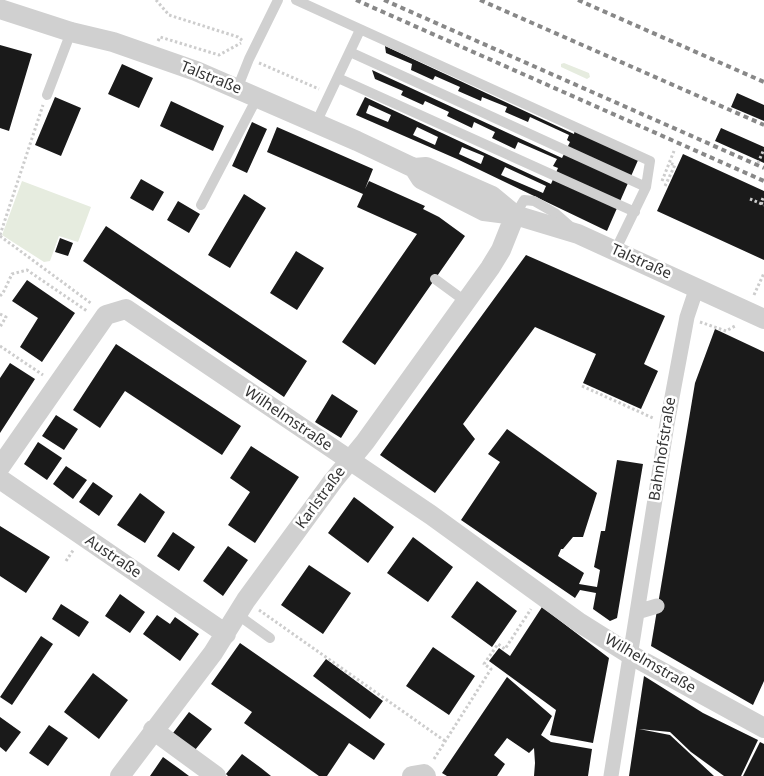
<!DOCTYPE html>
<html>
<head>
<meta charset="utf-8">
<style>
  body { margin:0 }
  canvas { display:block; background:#fff }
</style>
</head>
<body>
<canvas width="764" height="776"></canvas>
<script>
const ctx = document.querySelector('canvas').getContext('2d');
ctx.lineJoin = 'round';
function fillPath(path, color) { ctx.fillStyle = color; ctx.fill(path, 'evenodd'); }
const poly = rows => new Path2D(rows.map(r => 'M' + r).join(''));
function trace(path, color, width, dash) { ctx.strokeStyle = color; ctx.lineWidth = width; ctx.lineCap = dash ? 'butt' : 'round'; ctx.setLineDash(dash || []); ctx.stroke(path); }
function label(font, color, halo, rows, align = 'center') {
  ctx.font = font + ' "Noto Sans",sans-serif'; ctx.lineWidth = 5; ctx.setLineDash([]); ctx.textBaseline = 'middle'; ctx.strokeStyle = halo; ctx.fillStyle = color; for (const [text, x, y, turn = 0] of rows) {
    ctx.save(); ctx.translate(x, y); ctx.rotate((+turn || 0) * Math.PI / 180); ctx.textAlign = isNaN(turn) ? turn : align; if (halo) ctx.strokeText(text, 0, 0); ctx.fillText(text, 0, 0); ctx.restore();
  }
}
const green = poly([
  [564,63,589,73,590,77,587,79,561,67,561,64],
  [22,181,91,207,78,242,59,236,50,261,44,262,2,235]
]);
const building = poly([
  [0,45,32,54,9,131,0,128],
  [385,46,574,134,575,129,639,158,607,231,457,159,356,115,365,97,551,184,558,168,553,166,557,159,518,142,515,149,492,138,495,132,474,122,472,128,447,116,449,112,425,101,423,105,401,95,403,91,375,79,372,70,562,158,570,142,567,140,569,135,530,117,528,122,505,112,507,107,482,97,481,101,458,91,460,87,435,76,433,80,411,70,412,64,386,53],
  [369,105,391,115,388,122,366,113],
  [417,127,438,137,435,145,413,135],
  [462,147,484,156,481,164,459,154],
  [505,167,546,186,543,193,501,175],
  [122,64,153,78,139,108,108,94],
  [737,93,764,105,764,121,731,107],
  [55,97,81,108,61,156,35,145],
  [171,101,224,126,213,151,160,126],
  [252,122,267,129,247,173,232,166],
  [277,127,373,169,365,189,369,181,425,206,423,209,439,217,465,236,375,365,342,342,417,234,357,207,363,194,267,152],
  [721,128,764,147,764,163,715,141],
  [683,154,764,191,764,260,657,211],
  [141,179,164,192,153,211,130,198],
  [244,194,266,208,230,268,208,255],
  [178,201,200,214,189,233,167,220],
  [106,226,307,361,284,397,83,261],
  [60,238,73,243,68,256,55,252],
  [296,251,324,268,297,310,270,293],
  [526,255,665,316,644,364,658,371,641,409,583,383,596,354,535,327,463,424,475,439,435,493,380,455],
  [27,280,75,313,42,362,20,347,38,318,12,301],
  [715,329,764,352,764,681,753,705,651,646,695,383],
  [116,344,241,426,222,455,125,391,100,428,73,410],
  [10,363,35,379,0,433,0,378],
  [332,394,358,411,341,438,315,422],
  [56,415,78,429,64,450,42,436],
  [507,429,597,493,583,537,573,537,563,549,561,549,558,556,584,573,579,584,597,587,600,570,594,567,601,531,605,531,617,460,643,464,617,618,610,621,593,609,596,593,580,590,575,598,461,520,500,462,488,454],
  [38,442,62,458,47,480,24,464],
  [251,446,299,477,255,543,228,525,250,492,230,478],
  [66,466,87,480,73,499,53,484],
  [93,482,113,496,99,516,79,502],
  [140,493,165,512,145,543,117,525],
  [354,497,394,527,368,563,328,533],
  [0,526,50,557,26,593,0,576],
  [173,532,195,547,179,571,157,556],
  [413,537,453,567,428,602,387,573],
  [228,546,248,560,223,596,203,581],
  [309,565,351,593,323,634,281,605],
  [477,581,517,611,492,647,451,617],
  [120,594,145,612,130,633,105,616],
  [61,604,89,622,79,637,52,619],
  [542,607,609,658,593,743,550,735,556,710,489,661,499,648,510,656],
  [157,615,170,624,175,617,199,634,180,661,143,634],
  [41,636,53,644,12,705,0,697],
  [240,643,385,744,374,760,349,743,327,776,319,776,244,723,252,712,211,684],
  [433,647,475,676,449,715,406,686],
  [326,659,383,701,370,719,313,676],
  [93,673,128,700,99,739,64,712],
  [644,676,703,713,758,740,741,776,724,776,691,752,670,732,639,729,670,735,714,776,629,776],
  [507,677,552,716,541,735,551,742,592,749,588,776,534,776,535,763,534,748,529,753,507,738,494,755,505,764,497,776,447,776,442,773],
  [189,712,212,729,195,750,173,733],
  [0,717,21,732,6,752,0,747],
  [49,725,68,738,48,766,29,753],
  [760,742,764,744,764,776,743,776],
  [242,754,261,768,271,776,228,776,226,774],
  [163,757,181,770,189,776,150,776]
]);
const path = poly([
  [156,0,169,15,238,37,243,41],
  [158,41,160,37,219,55,241,43],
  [259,63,319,89],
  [758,163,764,149],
  [662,181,674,151],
  [665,186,675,165,669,163],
  [763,198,761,203,763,204],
  [750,199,764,205],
  [0,235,43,105],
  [0,236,92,304],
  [754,295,764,273],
  [0,296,3,293,12,274,27,270,87,311],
  [0,314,6,317,0,327],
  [700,322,726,331,735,326],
  [0,346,43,375],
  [582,386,653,418],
  [66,561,74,549],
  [259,610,445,741],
  [434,759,491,669,484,664,498,644,505,649,531,609]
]);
const service = poly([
  [296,0,650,161,646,187,615,251],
  [350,52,646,187],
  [338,78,635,212],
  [237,89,249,59,278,0],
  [47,95,71,32],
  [316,123,360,30],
  [201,205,257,98],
  [515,215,524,200,534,201,555,213,572,228],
  [435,279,465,301],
  [238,615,270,638]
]);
const pedestrian = poly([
  [637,612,657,606],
  [611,776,667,424,687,317,697,287]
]);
const minor = poly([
  [0,9,71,32,113,42,196,71,357,141,414,168,426,167,492,196,515,215],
  [414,168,421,179,484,211,515,215,578,234,764,319],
  [0,467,106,315,126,309,431,515,580,623,631,655,764,728],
  [0,479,226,634],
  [153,730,216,776],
  [120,776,213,653,246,600,333,481,365,442,490,268,501,250,515,215],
  [412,776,424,774,426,776]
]);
const rail = poly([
  [356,0,764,181],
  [384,0,764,168],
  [480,0,764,125],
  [578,0,764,82]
]);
const streetNames = [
  ["Talstraße",211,78,22],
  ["Talstraße",641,262,24],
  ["Wilhelmstraße",288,419,34],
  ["Bahnhofstraße",663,449,-81],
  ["Karlstraße",321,498,-54],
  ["Austraße",113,557,34],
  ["Wilhelmstraße",650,664,30]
];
fillPath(green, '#e6ecdf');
fillPath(building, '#1a1a1a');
trace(path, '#cdcdcd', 3, [2.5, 2.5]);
trace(service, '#d0d0d0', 10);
trace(pedestrian, '#d0d0d0', 15);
trace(minor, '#d0d0d0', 20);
trace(rail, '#888', 4, [5, 4]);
label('15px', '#333', '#fff', streetNames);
</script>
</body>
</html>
